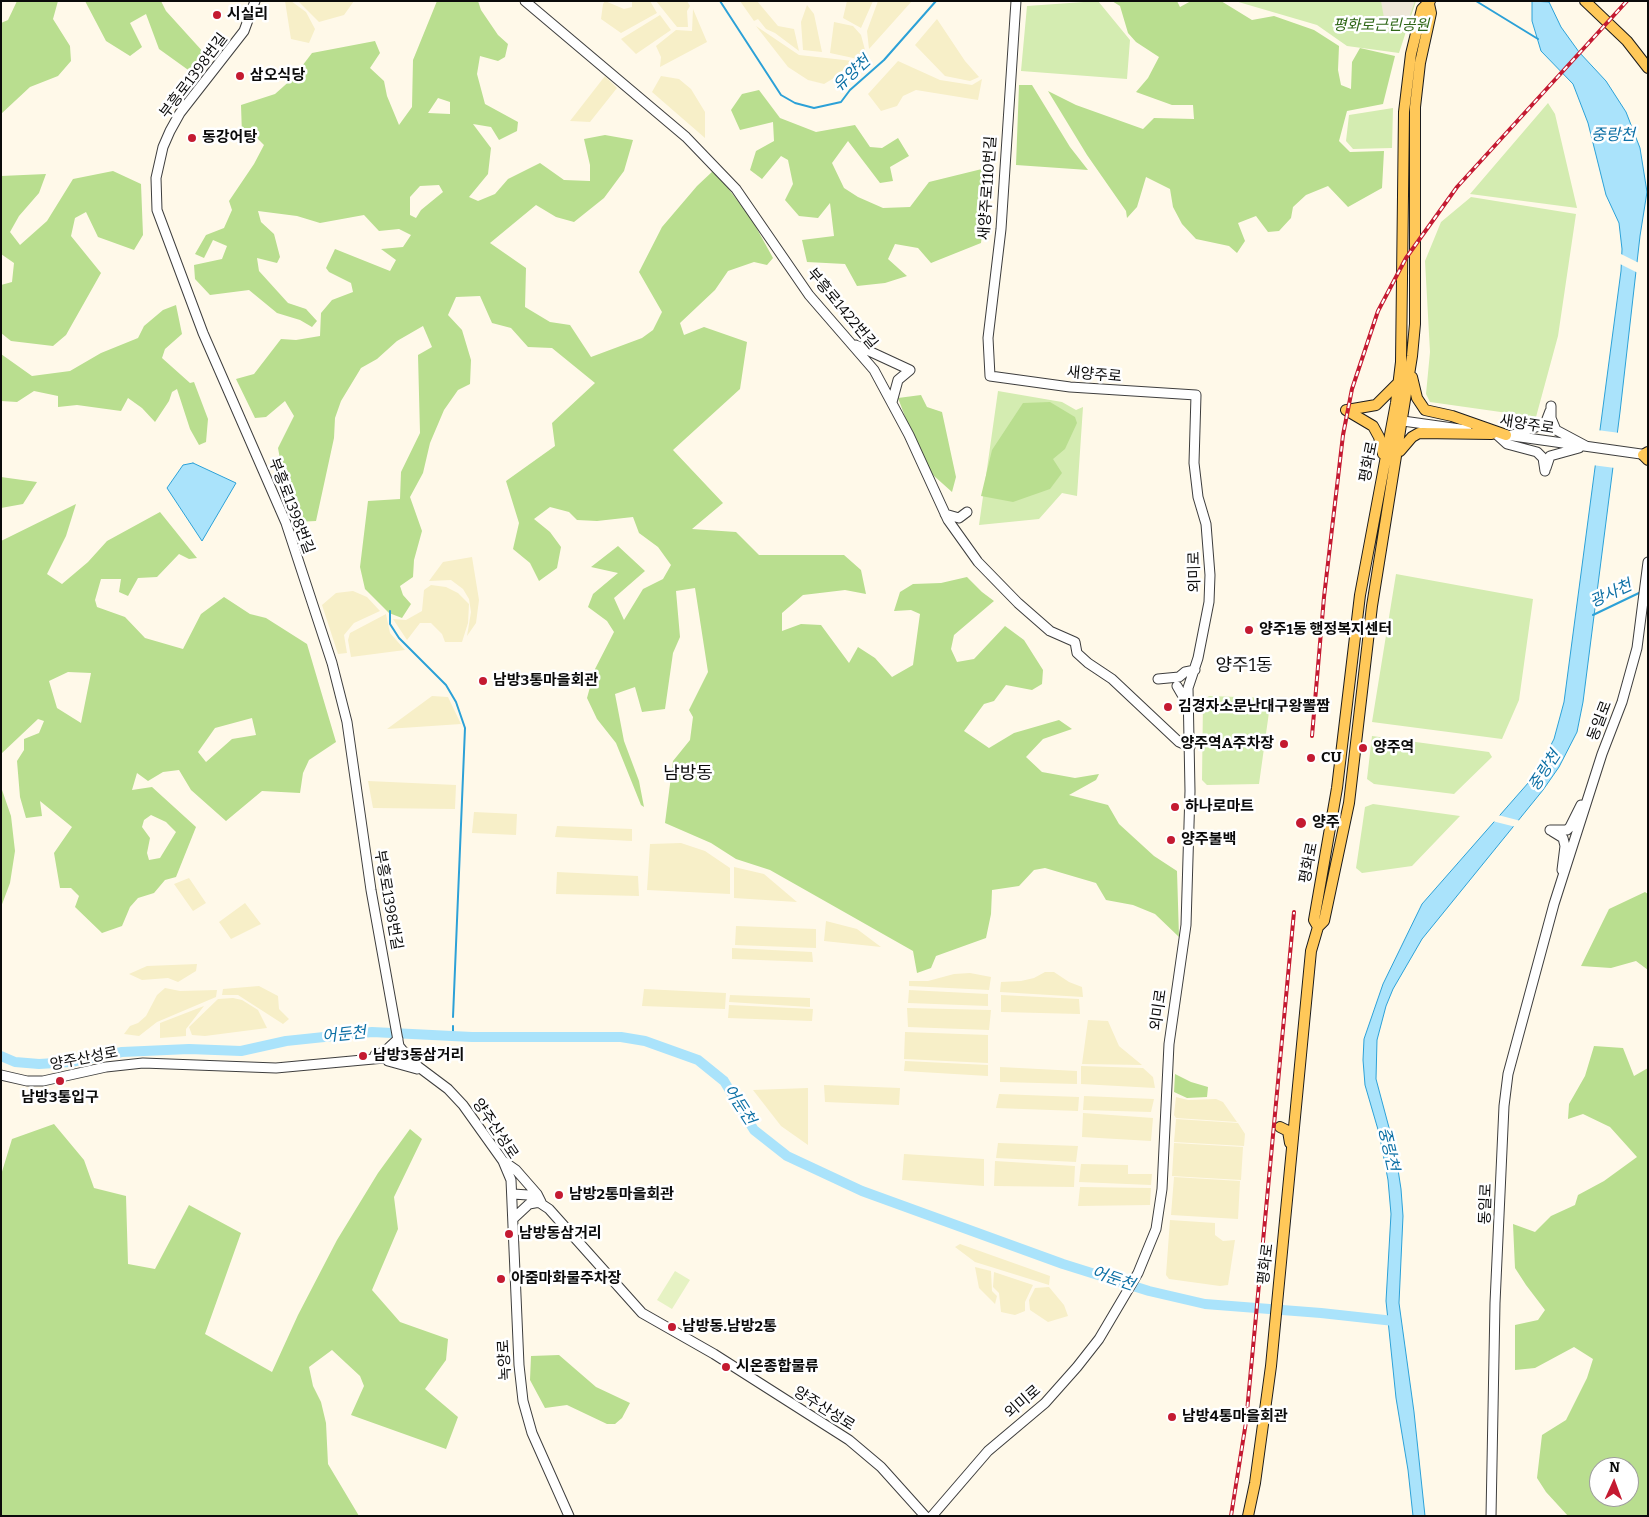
<!DOCTYPE html>
<html>
<head>
<meta charset="utf-8">
<style>
  body { margin:0 }
  #map { position:relative; width:1649px; height:1517px; overflow:hidden; background:#fff9e9; font-family:Bitter,serif }
  canvas { display:block }
  .frame { position:absolute; inset:0; border:2px solid #0b0b0b; pointer-events:none }
  .north { position:absolute; left:1589px; top:1457px; width:50px; height:50px; box-sizing:border-box; background:#fff; border:1px solid #9d9d9d; border-radius:50%; rotate:2deg; font-size:14px; font-weight:700; line-height:20px; text-align:center; color:#0b0b0b }
  .north::after { content:''; display:block; margin:auto; width:18px; height:22px; background:#c41a31; clip-path:polygon(50% 0,100% 100%,50% 72%,0 100%) }
</style>
</head>
<body>
<div id="map">
<canvas width="1649" height="1517"></canvas>
<div class="frame"></div>
<div class="north">N</div>
</div>
<script>
const ctx = document.querySelector('canvas').getContext('2d');
ctx.lineJoin = 'round';
function fillPath(path, color) { ctx.fillStyle = color; ctx.fill(path, 'evenodd'); }
const poly = rows => new Path2D(rows.map(r => 'M' + r).join(''));
function trace(path, color, width, dash) { ctx.strokeStyle = color; ctx.lineWidth = width; ctx.lineCap = dash ? 'butt' : 'round'; ctx.setLineDash(dash || []); ctx.stroke(path); }
function label(font, color, halo, rows, align = 'center') {
  ctx.font = font + ' Bitter,"Noto Sans KR",serif'; ctx.lineWidth = 5; ctx.setLineDash([]); ctx.textBaseline = 'middle'; ctx.strokeStyle = halo; ctx.fillStyle = color; for (const [text, x, y, turn = 0] of rows) {
    ctx.save(); ctx.translate(x, y); ctx.rotate((+turn || 0) * Math.PI / 180); ctx.textAlign = isNaN(turn) ? turn : align; if (halo) ctx.strokeText(text, 0, 0); ctx.fillText(text, 0, 0); ctx.restore();
  }
}
const farmland = poly([
  [285,1,291,1,306,12,315,29,309,43,291,39],
  [298,1,354,1,344,15,319,22],
  [605,1,624,9,632,7,632,1,650,1,657,13,621,33,601,19,603,4],
  [656,1,687,1,690,6,687,11,688,27,677,27],
  [740,1,757,1,778,26,794,29,799,51,775,33,766,29,758,19,754,21],
  [847,1,873,1,861,28,843,18],
  [878,1,912,1,869,49,867,31],
  [807,5,814,14,822,52,803,50,801,22],
  [693,9,707,42,660,67,661,57,656,46,676,30,692,31],
  [660,15,671,30,636,54,621,39],
  [937,19,965,61,979,77,970,81,945,76,915,45],
  [834,22,853,26,861,35,865,50,858,59,830,53],
  [756,26,799,55,853,61,834,78,824,84,808,80,788,67],
  [898,61,940,80,972,85,982,79,978,100,916,90,903,96,897,106,881,111,868,94],
  [605,76,617,88,590,122,570,121],
  [661,76,679,79,691,89,705,112,705,138,652,92],
  [472,557,479,600,476,623,467,636,471,612,469,599,463,589,451,580,429,581,443,562],
  [431,585,446,587,458,593,469,604,468,623,462,642,445,642,442,634,431,623,420,623,407,640,393,619,406,620,422,611,424,590],
  [353,591,367,597,380,611,354,623,344,635,347,653,338,654,322,605,336,593],
  [386,614,390,633,405,650,351,657,348,640,350,633],
  [432,696,448,697,461,724,387,729],
  [368,781,456,785,455,809,373,808],
  [474,812,517,814,516,835,472,833],
  [557,826,632,829,632,841,555,837],
  [681,843,705,851,730,868,730,894,647,890,650,844],
  [734,867,764,874,797,902,734,898],
  [557,872,638,876,639,896,556,894],
  [189,878,206,903,193,911,174,884],
  [245,903,261,924,231,939,219,922],
  [826,921,857,929,881,947,824,941],
  [736,926,816,929,816,948,735,945],
  [732,948,812,952,813,962,732,959],
  [197,964,196,971,178,982,168,978,142,980,129,974,147,966],
  [1045,972,1054,972,1069,982,1082,987,1083,997,1000,992,1001,982,1021,981,1034,978],
  [970,973,991,977,989,990,909,986,909,981,928,981,954,974],
  [259,986,278,996,279,1009,289,1019,283,1024,238,995,222,995,223,989],
  [165,988,180,991,217,990,216,997,157,1022,139,1036,124,1034,130,1026,138,1023,146,1016,157,995],
  [644,989,726,993,725,1009,642,1006],
  [909,990,988,994,988,1006,908,1003],
  [730,995,810,998,810,1007,729,1002],
  [1001,995,1079,999,1080,1014,1001,1012],
  [233,998,242,1000,258,1010,267,1028,205,1036,192,1035,189,1027,218,999],
  [729,1005,813,1009,812,1021,728,1018],
  [204,1006,186,1029,186,1036,160,1038,160,1023],
  [907,1008,991,1010,989,1030,908,1027],
  [1088,1020,1108,1021,1119,1046,1142,1065,1082,1064],
  [905,1032,988,1035,988,1063,904,1059],
  [905,1061,988,1065,988,1076,904,1071],
  [1081,1066,1143,1068,1153,1077,1155,1088,1081,1084],
  [1000,1067,1077,1071,1077,1084,1000,1082],
  [824,1085,900,1088,899,1105,825,1102],
  [808,1088,808,1145,781,1126,753,1090],
  [999,1094,1079,1097,1078,1111,996,1108],
  [1084,1096,1154,1099,1151,1112,1083,1110],
  [1176,1097,1188,1100,1216,1099,1223,1102,1237,1122,1176,1118,1174,1115],
  [1083,1113,1153,1118,1151,1141,1082,1137],
  [1176,1119,1238,1123,1245,1134,1244,1146,1174,1142],
  [998,1143,1078,1146,1076,1162,996,1158],
  [1174,1143,1243,1147,1241,1180,1172,1176],
  [904,1154,984,1159,984,1186,902,1180],
  [995,1161,1075,1166,1074,1187,994,1186],
  [1081,1164,1128,1165,1128,1174,1152,1174,1151,1185,1079,1182],
  [1174,1177,1240,1181,1238,1219,1171,1215],
  [1080,1187,1151,1188,1150,1205,1078,1206],
  [1170,1220,1215,1223,1215,1235,1223,1241,1235,1240,1228,1285,1220,1286,1169,1279,1166,1275],
  [960,1244,1050,1276,1049,1285,975,1262,955,1247],
  [975,1267,991,1271,992,1291,997,1296,995,1304,979,1288],
  [994,1272,1033,1285,1025,1302,1025,1311,1015,1315,1001,1312,999,1293,993,1287],
  [1049,1287,1064,1305,1068,1316,1048,1322,1030,1310,1029,1300,1035,1288]
]);
const green = poly([
  [1098,1,1130,40,1127,79,1021,71,1027,6],
  [1235,1,1416,1,1399,53,1347,46,1317,25],
  [1548,103,1555,114,1577,208,1470,194],
  [1393,108,1392,148,1353,149,1346,141,1349,115],
  [1471,197,1576,214,1558,336,1536,417,1430,402,1426,394,1430,352,1425,261,1441,222],
  [998,391,1062,402,1076,410,1083,407,1077,496,1062,493,1039,519,979,525],
  [1396,574,1533,599,1519,700,1502,739,1372,722],
  [1209,696,1267,698,1270,705,1259,784,1207,785,1202,780,1203,701],
  [1372,736,1489,752,1492,757,1454,794,1374,784,1367,779],
  [1373,804,1460,816,1412,866,1362,873,1356,868,1362,828,1365,807]
]);
const forest = poly([
  [17,1,58,1,53,19,70,46,71,61,58,76,30,87,1,114,1,23,8,20],
  [85,1,161,1,166,11,205,54,191,72,159,49,146,14,130,23,142,47,130,56,106,41],
  [437,1,478,1,481,10,498,35,508,44,505,57,498,61,480,56,477,74,485,104,518,122,517,131,499,140,491,127,473,124,491,148,488,174,469,197,478,201,495,194,508,179,540,163,564,180,590,181,590,165,584,139,605,135,633,140,624,171,604,198,574,222,556,217,536,205,490,243,526,268,525,307,550,322,570,325,591,357,642,338,653,330,662,312,639,272,662,227,697,186,714,170,751,218,773,258,767,265,754,262,728,271,715,290,680,323,684,335,704,327,747,342,740,389,673,450,723,503,692,529,736,532,759,555,844,555,861,570,866,594,845,590,803,595,782,613,782,631,801,624,821,625,849,663,858,647,875,658,892,677,913,665,920,614,911,610,894,611,900,592,913,584,941,583,967,577,982,592,994,601,954,635,951,649,957,662,974,659,1005,626,1024,640,1043,670,1042,684,1032,690,1006,685,994,701,984,704,964,731,989,748,1014,733,1059,720,1072,729,1043,739,1026,757,1042,772,1075,778,1099,774,1096,780,1069,795,1108,805,1119,824,1154,856,1177,871,1179,937,1155,914,1133,905,1106,900,1096,883,1045,868,1034,870,1019,886,992,890,991,914,986,938,936,956,931,968,917,973,913,951,770,870,736,859,711,843,665,823,673,761,690,740,693,717,689,710,708,672,695,588,676,591,680,637,673,653,665,709,642,712,635,687,615,694,624,741,639,781,644,807,641,805,616,743,597,719,587,698,595,669,614,632,607,621,588,607,593,594,618,573,591,567,618,546,645,571,614,598,624,620,643,589,663,579,671,565,658,547,639,533,633,517,597,521,577,520,569,512,550,507,534,519,550,532,561,547,557,568,539,581,530,563,513,549,519,523,506,481,555,446,552,423,595,383,552,348,528,347,511,328,492,323,480,296,456,297,448,315,462,330,471,360,470,384,458,390,444,410,430,443,423,473,410,497,422,531,414,560,413,577,400,586,403,595,411,604,402,618,389,613,365,589,360,567,368,501,400,499,401,472,420,433,418,355,432,347,423,326,397,341,377,359,361,368,341,401,335,418,334,438,316,521,296,522,286,492,278,448,294,416,285,401,266,417,255,418,236,379,254,374,281,339,296,340,320,336,321,313,332,300,353,292,351,283,329,272,326,268,335,249,390,271,396,260,381,249,403,247,411,235,399,229,379,231,364,215,320,223,297,216,258,211,261,222,274,234,280,257,277,263,257,258,259,271,288,303,306,309,317,321,312,327,300,320,277,313,249,290,210,295,195,279,194,265,222,259,227,246,213,240,204,258,195,254,206,235,224,228,232,210,229,201,254,164,264,145,254,135,242,135,241,105,275,94,293,78,312,53,375,41,380,53,370,68,384,81,387,96,399,125,412,107,413,60],
  [438,98,450,102,450,114,428,113],
  [439,185,443,192,421,210,416,218,410,215,410,197,420,186],
  [1112,1,1177,1,1180,7,1191,1,1221,1,1252,20,1274,16,1314,30,1339,46,1338,70,1341,85,1351,89,1352,62,1360,48,1395,56,1383,104,1347,111,1339,141,1350,152,1384,151,1382,188,1348,207,1328,186,1306,195,1293,207,1291,218,1279,231,1268,232,1256,216,1238,223,1245,241,1237,253,1229,246,1196,239,1182,224,1173,207,1170,189,1146,177,1137,207,1127,218,1126,211,1087,155,1048,91,1076,105,1143,129,1154,118,1194,119,1193,105,1172,105,1136,92,1148,78,1159,57,1136,42,1128,33,1120,6],
  [1019,85,1032,85,1070,147,1088,170,1016,165],
  [759,90,780,118,816,132,855,125,870,147,882,148,898,138,909,156,890,167,893,181,880,183,848,141,832,163,844,188,858,197,883,208,910,207,929,182,990,167,981,243,931,263,918,248,895,244,888,259,907,276,885,283,857,286,845,264,807,262,802,240,834,236,830,203,818,218,799,216,785,200,793,184,788,160,781,156,762,179,750,170,756,151,774,141,773,122,740,130,731,110,742,94],
  [113,171,141,184,143,235,134,250,98,237,86,212,75,218,71,236,101,273,66,335,53,346,11,341,1,333,1,285,12,282,14,263,1,254,1,176,46,174,39,193,19,216,10,232,20,245,47,221,73,179],
  [176,305,182,334,165,349,162,358,190,383,194,382,208,419,206,442,199,445,190,429,177,389,172,392,169,401,155,422,142,408,128,398,121,411,77,405,58,407,58,396,34,391,17,402,1,401,1,354,32,376,70,371,101,353,138,338,144,326,163,310],
  [921,395,927,407,942,412,956,477,952,492,924,467,898,398],
  [1050,402,1075,417,1077,423,1065,449,1053,459,1062,473,1050,489,1013,502,981,496,992,450,1023,403],
  [1,477,37,482,23,504,1,508],
  [76,504,66,536,47,574,62,584,88,562,107,541,160,512,197,558,189,559,179,554,157,577,138,578,128,596,119,592,121,579,101,579,95,600,97,607,125,617,145,638,183,649,201,614,224,597,250,614,266,618,307,644,336,742,309,760,303,773,300,793,262,791,226,821,191,790,179,770,163,772,148,781,137,773,132,790,152,787,196,827,176,877,165,880,154,893,138,898,130,907,122,926,102,933,75,907,79,896,71,888,60,888,54,853,72,827,40,801,42,816,26,818,20,797,17,761,24,750,24,739,39,733,44,721,38,719,1,754,1,541],
  [68,672,91,673,81,723,57,708,49,681],
  [252,718,256,735,232,739,206,762,198,752,215,728],
  [151,815,166,822,176,832,160,858,149,860,147,853,150,838,142,827,144,820],
  [1,787,11,816,15,851,10,883,1,907],
  [1645,892,1648,894,1648,970,1636,961,1611,968,1581,966,1609,909],
  [1594,1046,1623,1048,1634,1076,1648,1068,1648,1516,1568,1516,1546,1492,1537,1478,1542,1435,1566,1420,1587,1378,1593,1359,1574,1347,1535,1368,1515,1370,1515,1325,1538,1320,1545,1310,1526,1285,1515,1268,1513,1224,1535,1232,1551,1216,1575,1205,1578,1195,1604,1181,1637,1157,1610,1127,1583,1114,1568,1119,1569,1104,1585,1076],
  [1599,1467,1629,1467,1629,1497,1599,1497],
  [1175,1074,1191,1082,1208,1087,1207,1097,1187,1098,1174,1092],
  [54,1124,84,1160,94,1188,126,1196,128,1264,155,1269,189,1205,241,1233,205,1334,272,1372,298,1315,337,1240,378,1173,410,1129,422,1139,394,1197,398,1229,372,1290,400,1322,448,1339,446,1360,425,1389,458,1417,446,1449,351,1415,364,1386,360,1376,332,1350,309,1367,313,1386,321,1402,326,1423,328,1464,359,1516,1,1516,1,1175,12,1139],
  [559,1355,596,1387,630,1403,622,1418,615,1424,607,1424,567,1405,545,1408,530,1380,531,1356]
]);
const pitch = poly([
  [675,1271,690,1280,672,1309,657,1300]
]);
const plaza = poly([
  [1381,1,1415,1,1405,29,1384,18]
]);
const water = poly([
  [1532,1,1549,2,1561,27,1579,52,1606,81,1626,112,1640,148,1647,192,1640,236,1620,412,1583,702,1577,732,1559,767,1543,790,1422,939,1393,989,1386,1006,1377,1040,1376,1079,1395,1150,1401,1189,1403,1216,1399,1303,1414,1412,1425,1516,1413,1516,1408,1470,1396,1398,1386,1301,1391,1214,1388,1180,1379,1133,1365,1085,1363,1060,1364,1039,1383,984,1422,904,1536,774,1554,739,1564,702,1621,271,1622,249,1619,223,1606,195,1588,123,1573,84,1541,51,1532,21,1532,1],
  [193,463,236,483,202,541,167,488,183,465,193,463]
]);
const pier = poly([
  [1619,253,1639,263,1638,273,1618,263],
  [1597,430,1620,433,1615,468,1592,465],
  [1498,815,1521,821,1516,827,1492,821]
]);
const stream = poly([
  [720,1,781,95,795,103,814,108,841,102,850,90,884,60,936,1],
  [1476,1,1538,39],
  [390,611,390,624,399,638,446,685,456,702,465,728,453,1017],
  [1593,615,1641,592],
  [453,1035,453,1026]
]);
const river = poly([
  [1,1056,15,1062,39,1064,71,1062,122,1052,189,1049,241,1051,286,1041,372,1032,472,1037,621,1037,645,1041,698,1060,724,1081,754,1130,787,1156,862,1191,1063,1264,1149,1291,1205,1304,1321,1313,1394,1321]
]);
const minor = poly([
  [255,1,244,31,180,113,170,131,163,147,156,178,157,210,203,333,286,523,332,663,347,722,371,890,399,1046,412,1062,448,1089,463,1105,503,1161,511,1180,519,1365,523,1401,532,1433,569,1516],
  [525,1,686,137,736,189,809,295,874,370,909,435,948,520,978,562,1018,603,1050,631,1075,642,1077,653,1088,663,1112,679,1179,742,1190,747],
  [856,345,910,370,898,380,892,402],
  [1551,406,1551,418,1556,430,1586,446],
  [1403,421,1467,430],
  [1496,434,1507,444,1537,452,1543,458,1545,471],
  [1499,434,1648,455],
  [1512,435,1545,424,1550,411],
  [1546,468,1550,456,1579,448],
  [945,514,959,518,967,512],
  [1158,679,1179,677,1185,672,1195,670],
  [1177,686,1188,705],
  [1550,830,1567,830,1570,827,1581,805],
  [1550,830,1563,838,1565,846,1562,870],
  [375,1055,384,1052,398,1039],
  [388,1061,417,1069],
  [1,1075,27,1081,43,1081,106,1067,143,1063,276,1068,406,1056],
  [503,1161,516,1170,537,1194,541,1202],
  [513,1194,528,1195,549,1209,642,1313,714,1354,849,1440,881,1467,925,1516],
  [514,1218,529,1204,540,1202],
  [932,1516,988,1451,1045,1403,1077,1367,1099,1339,1138,1273,1156,1229,1162,1189,1169,1044,1186,925,1190,791,1188,688,1198,658,1209,602,1210,575,1206,524,1198,497,1194,463,1196,395,1070,387,990,376,988,338,1001,229,1016,1],
  [1491,1516,1495,1303,1504,1106,1508,1074,1554,904,1602,754,1622,702,1637,648,1648,562]
]);
const major = poly([
  [1585,1,1627,41,1648,68],
  [1412,377,1417,398,1425,410,1452,416,1506,435],
  [1346,410,1373,426,1379,437,1383,454],
  [1347,410,1376,405,1398,383],
  [1400,451,1412,437,1419,433,1492,434],
  [1648,452,1643,455,1648,460],
  [1318,927,1314,920,1337,788,1360,595,1396,403,1401,362,1404,112,1411,54,1422,9,1430,1],
  [1280,1127,1288,1131,1290,1143],
  [1248,1516,1255,1483,1271,1366,1311,951,1318,927,1324,921,1349,803,1372,606,1412,356,1415,324,1415,107,1420,63,1431,13,1429,4]
]);
const rail = poly([
  [1312,736,1324,597,1343,435,1352,389,1378,311,1406,258,1457,187,1627,1],
  [1231,1516,1246,1422,1294,912]
]);
const markers = [
  [217,15,5,"#c41a31"],
  [240,76,5,"#c41a31"],
  [192,138,5,"#c41a31"],
  [1249,630,5,"#c41a31"],
  [483,681,5,"#c41a31"],
  [1168,707,5,"#c41a31"],
  [1284,744,5,"#c41a31"],
  [1363,748,5,"#c41a31"],
  [1311,758,5,"#c41a31"],
  [1175,807,5,"#c41a31"],
  [1301,823,6,"#c41a31"],
  [1171,840,5,"#c41a31"],
  [363,1056,5,"#c41a31"],
  [60,1081,5,"#c41a31"],
  [559,1195,5,"#c41a31"],
  [509,1234,5,"#c41a31"],
  [501,1279,5,"#c41a31"],
  [672,1327,5,"#c41a31"],
  [726,1367,5,"#c41a31"],
  [1172,1417,5,"#c41a31"]
];
const poiNames = [
  ["시실리",227,15],
  ["삼오식당",250,76],
  ["동강어탕",202,138],
  ["양주1동 행정복지센터",1259,630],
  ["남방3통마을회관",493,681],
  ["김경자소문난대구왕뽈짬",1178,707],
  ["양주역A주차장",1274,744,"right"],
  ["양주역",1373,748],
  ["CU",1321,758],
  ["하나로마트",1185,807],
  ["양주",1312,823],
  ["양주불백",1181,840],
  ["남방3동삼거리",373,1056],
  ["남방3통입구",60,1098,"center"],
  ["남방2통마을회관",569,1195],
  ["남방동삼거리",519,1234],
  ["아줌마화물주차장",511,1279],
  ["남방동.남방2통",682,1327],
  ["시온종합물류",736,1367],
  ["남방4통마을회관",1182,1417]
];
const parkNames = [
  ["평화로근린공원",1381,26]
];
const streetNames = [
  ["부흥로1398번길",194,76,-53],
  ["새양주로110번길",988,188,-86],
  ["부흥로1422번길",842,309,50],
  ["새양주로",1094,375,5],
  ["새양주로",1527,425,9],
  ["평화로",1369,462,-79],
  ["부흥로1398번길",291,506,69],
  ["외미로",1195,572,-91],
  ["동일로",1600,721,-69],
  ["평화로",1309,863,-79],
  ["부흥로1398번길",388,900,80],
  ["외미로",1159,1010,-82],
  ["양주산성로",84,1059,-11],
  ["양주산성로",495,1129,56],
  ["동일로",1486,1204,-88],
  ["평화로",1266,1264,-83],
  ["녹양로",505,1360,-93],
  ["외미로",1023,1402,-41],
  ["양주산성로",824,1409,32]
];
const waterNames = [
  ["유양천",852,74,-43],
  ["중랑천",1613,136],
  ["광사천",1611,594,-25],
  ["중랑천",1545,771,-57],
  ["어둔천",344,1035,-6],
  ["어둔천",739,1105,57],
  ["중랑천",1388,1149,77],
  ["어둔천",1113,1279,19]
];
const quarterNames = [
  ["양주1동",1244,666],
  ["남방동",688,774]
];
fillPath(farmland, '#f7efc8');
fillPath(green, '#d4ecb1');
fillPath(forest, '#b9de8f');
fillPath(pitch, '#e6f2c3');
fillPath(plaza, '#eee7d9');
fillPath(water, '#aae3fb');
trace(water, '#2ca1d7', 1);
fillPath(pier, '#fff9e9');
trace(stream, '#2ca1d7', 2);
trace(river, '#aae3fb', 10);
trace(minor, '#3e3e3e', 11);
trace(major, '#1c1c1c', 12);
trace(minor, '#fff', 9);
trace(major, '#ffc859', 10);
trace(rail, '#c41a31', 4);
trace(rail, '#fff', 2, [5.5]);
for (const [x, y, r, color] of markers) { const dot = new Path2D(); dot.arc(x, y, r, 0, 2 * Math.PI); ctx.fillStyle = color; ctx.fill(dot); trace(dot, '#fff', 2); }
label('bold 15px', '#0b0b0b', '#fff', poiNames, 'left');
label('italic 15px', '#2f6718', '#fff', parkNames);
label('15px', '#0b0b0b', '#fff', streetNames);
label('italic 16px', '#0d70a5', '#fff', waterNames);
label('18px', '#0b0b0b', '#fff', quarterNames);
</script>
</body>
</html>
